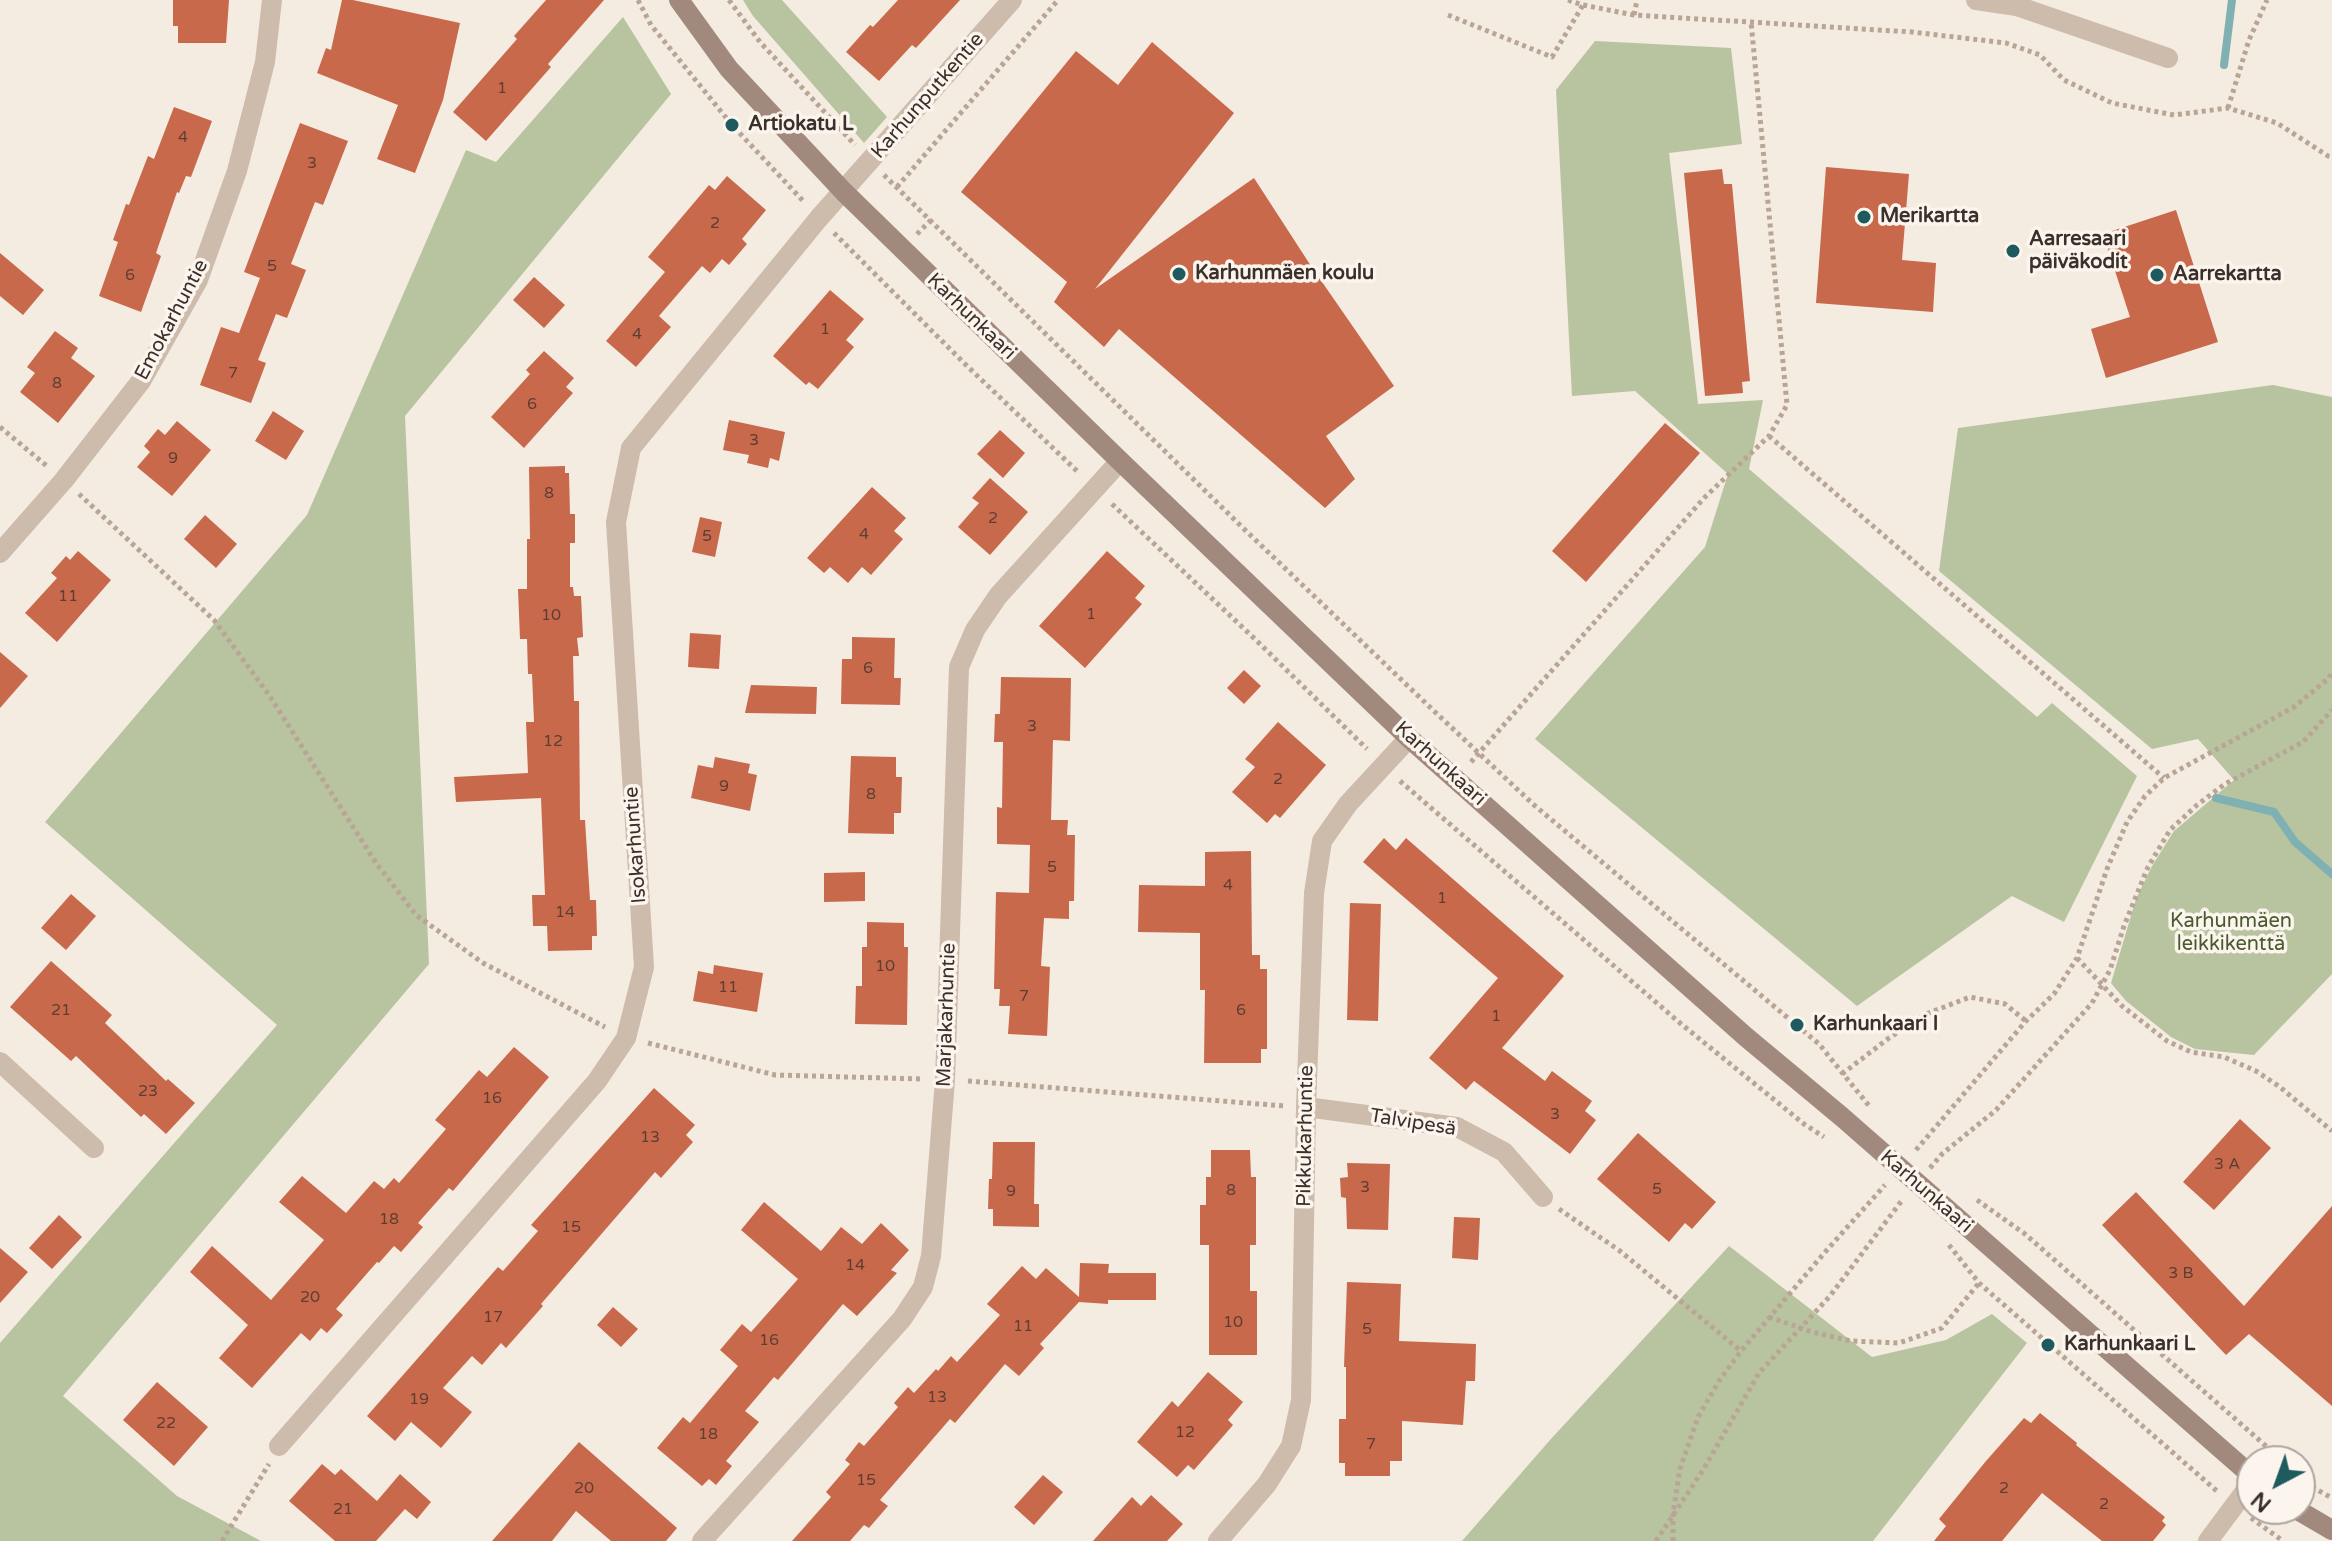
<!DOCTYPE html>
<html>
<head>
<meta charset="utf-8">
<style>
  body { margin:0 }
  #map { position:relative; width:2332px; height:1541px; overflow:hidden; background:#f4ebe1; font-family:"Varela Round",sans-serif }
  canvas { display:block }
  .north { position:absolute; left:2236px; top:1445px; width:80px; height:80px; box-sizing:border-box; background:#fbf5ee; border:2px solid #aea6a0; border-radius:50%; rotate:221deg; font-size:22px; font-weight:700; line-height:32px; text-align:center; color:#3b302b }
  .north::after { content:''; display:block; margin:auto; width:28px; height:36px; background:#1f5a5e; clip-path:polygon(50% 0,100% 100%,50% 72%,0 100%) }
</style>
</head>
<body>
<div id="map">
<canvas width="2332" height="1541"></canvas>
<div class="north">N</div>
</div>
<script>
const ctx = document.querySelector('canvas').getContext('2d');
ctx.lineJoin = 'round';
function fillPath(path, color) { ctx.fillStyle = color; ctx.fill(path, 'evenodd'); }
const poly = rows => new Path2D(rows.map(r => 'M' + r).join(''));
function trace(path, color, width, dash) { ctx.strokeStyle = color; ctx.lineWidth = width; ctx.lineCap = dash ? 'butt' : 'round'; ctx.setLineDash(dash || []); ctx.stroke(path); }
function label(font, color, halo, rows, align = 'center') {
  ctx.font = font + ' "Varela Round",sans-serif'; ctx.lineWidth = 7; ctx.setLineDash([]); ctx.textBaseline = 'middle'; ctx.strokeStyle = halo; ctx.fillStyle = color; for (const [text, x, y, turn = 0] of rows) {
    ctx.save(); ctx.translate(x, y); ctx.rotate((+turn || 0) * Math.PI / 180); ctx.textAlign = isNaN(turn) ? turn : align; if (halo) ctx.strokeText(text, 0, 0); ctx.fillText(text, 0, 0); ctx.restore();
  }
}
const green = poly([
  [743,0,782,0,887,117,864,143,753,16],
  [623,17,671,94,405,416,429,964,63,1396,177,1496,261,1541,0,1541,0,1343,277,1025,45,822,307,515,466,150,496,162],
  [1595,41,1731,48,1742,144,1669,153,1698,404,1763,400,1749,469,2037,717,2052,703,2137,776,2064,922,2012,896,1857,1006,1535,739,1705,547,1728,474,1635,391,1572,396,1556,90],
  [2273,385,2332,397,2332,974,2254,1055,2195,1049,2171,1037,2126,1001,2111,983,2136,899,2152,866,2174,831,2234,780,2198,739,2152,749,1939,571,1958,428],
  [1729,1246,1872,1357,1946,1340,1992,1314,2027,1343,1873,1541,1462,1541,1550,1440]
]);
const stream = poly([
  [2224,65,2232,0],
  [2216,798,2274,812,2295,842,2332,874]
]);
const building = poly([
  [173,0,229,0,226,43,178,43,178,26,173,26],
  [342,0,353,0,460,23,443,100,415,173,377,159,398,105,317,73,326,48,331,50],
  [546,0,604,0,548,64,551,67,486,141,453,112,517,39,514,36],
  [898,0,960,0,916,48,912,45,879,81,846,52,870,25,873,27],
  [1152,42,1234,113,1095,289,1254,178,1311,266,1394,386,1326,436,1355,479,1325,508,1119,329,1104,347,1054,302,1067,282,961,192,1076,51,1118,85],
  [174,107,212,121,191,177,186,176,179,193,177,192,156,253,161,256,141,312,99,296,118,242,113,240,126,204,129,205,148,156,154,159],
  [300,123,348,141,323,205,315,202,291,264,306,270,287,318,276,314,258,360,266,363,251,403,200,385,221,327,239,333,260,278,244,272],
  [1826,167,1909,174,1902,260,1936,263,1933,312,1816,303],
  [1722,169,1724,184,1732,184,1750,381,1742,382,1743,393,1705,396,1684,173],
  [727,176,766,210,742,239,747,244,729,265,722,259,710,273,702,266,659,316,671,327,636,367,606,341,665,272,648,257,709,185,715,190],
  [2176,210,2218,342,2106,378,2091,329,2130,317,2103,234],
  [0,253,44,290,23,315,0,296],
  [534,277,565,305,544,328,513,300],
  [830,290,864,319,846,340,854,347,818,389,809,382,806,385,773,356],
  [55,331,78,348,71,358,95,376,58,423,20,392,35,373,27,367],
  [544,351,574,378,566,387,573,393,524,448,491,417,530,374,526,370],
  [273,411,304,431,286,460,255,441],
  [729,420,785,432,779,461,770,458,768,468,747,463,749,455,723,450],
  [177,421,211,450,172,496,137,467,150,452,144,446,158,429,165,435],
  [1665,423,1700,453,1586,582,1552,551],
  [1000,430,1025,453,1003,478,977,454],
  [565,466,565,473,569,473,570,514,575,514,575,543,570,543,570,587,573,587,574,596,581,596,583,637,577,638,579,656,573,656,574,701,579,701,580,820,585,820,590,900,596,900,597,936,592,936,592,950,548,951,547,926,533,926,532,895,545,895,541,798,456,802,454,777,528,773,526,722,534,722,532,674,528,674,527,639,520,639,518,589,527,589,527,539,530,539,529,467],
  [990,478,1028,512,990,555,958,527,979,503,972,498],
  [872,487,906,518,894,531,903,539,871,575,862,567,848,583,830,567,824,573,807,558],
  [205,515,237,544,216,568,184,539],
  [700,517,722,522,715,557,692,552],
  [78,551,111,580,57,642,25,613,57,578,51,573,66,556,70,560],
  [1107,551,1145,586,1135,598,1142,604,1085,668,1039,626],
  [690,633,721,635,719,669,688,667],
  [852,637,895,638,894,678,901,678,900,705,841,704,842,659,852,659],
  [0,652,28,676,0,708],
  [1244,670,1261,686,1244,704,1227,688],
  [1001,677,1071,678,1070,741,1053,740,1051,820,1068,820,1067,835,1075,835,1074,901,1069,901,1069,919,1044,918,1041,966,1050,967,1047,1036,1008,1034,1010,1006,999,1006,1000,989,994,989,996,892,1029,893,1030,845,997,844,997,807,1002,808,1003,742,994,742,995,714,1000,714],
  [751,685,817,687,816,714,745,713],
  [1278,722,1326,765,1280,818,1275,814,1267,823,1232,792,1255,767,1245,759],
  [851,756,896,757,896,777,902,777,901,813,894,813,894,834,848,833],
  [715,757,750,764,748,773,757,775,750,811,691,798,698,765,713,768],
  [1384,838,1396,850,1406,838,1564,976,1502,1048,1545,1081,1552,1071,1592,1101,1585,1111,1596,1120,1570,1154,1474,1081,1466,1090,1429,1058,1498,978,1363,862],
  [1251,851,1252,955,1260,955,1260,969,1267,969,1267,1049,1261,1049,1261,1063,1204,1063,1205,990,1200,990,1200,933,1138,932,1139,885,1205,886,1205,852],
  [865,872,865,901,824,902,824,873],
  [71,894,96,916,66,950,41,928],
  [1350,903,1381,904,1378,1021,1347,1020],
  [867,922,904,923,904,947,908,947,907,1025,855,1024,856,986,862,986,862,947,867,947],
  [51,961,112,1015,105,1023,166,1081,168,1079,195,1103,166,1134,144,1114,141,1117,76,1056,71,1061,10,1007],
  [714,965,763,973,757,1012,693,1001,698,971,713,974],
  [514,1047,549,1077,453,1191,449,1188,418,1223,423,1227,401,1252,394,1246,379,1263,377,1262,336,1309,343,1315,327,1333,321,1328,310,1341,301,1333,252,1388,219,1358,248,1325,190,1272,212,1246,271,1300,324,1240,279,1202,302,1176,346,1213,374,1181,384,1189,394,1178,399,1183,446,1129,435,1120,479,1070,487,1077],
  [654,1088,695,1125,686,1135,693,1142,661,1178,655,1172,541,1304,543,1306,506,1348,501,1343,482,1365,472,1356,443,1388,472,1412,441,1448,411,1422,395,1441,367,1416,498,1267,503,1271,538,1231,531,1225],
  [2240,1119,2271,1148,2214,1210,2183,1182],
  [1638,1133,1716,1202,1692,1229,1685,1223,1669,1242,1597,1179],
  [993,1142,1035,1142,1034,1204,1039,1204,1039,1227,993,1226,993,1209,988,1209,989,1179,992,1179],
  [1211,1150,1250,1150,1251,1177,1256,1177,1256,1245,1250,1245,1250,1291,1257,1291,1257,1355,1209,1355,1209,1245,1200,1245,1200,1205,1206,1205,1206,1177,1211,1177],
  [1347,1163,1390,1164,1388,1230,1347,1229,1346,1198,1341,1197,1340,1178,1348,1177],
  [2136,1192,2244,1306,2332,1206,2332,1406,2249,1334,2226,1355,2102,1225],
  [764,1202,821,1251,841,1227,862,1244,881,1223,909,1250,891,1270,897,1273,857,1316,843,1304,778,1380,774,1377,745,1411,759,1422,726,1461,732,1466,716,1485,709,1479,702,1486,657,1448,683,1417,690,1423,738,1366,720,1350,742,1324,751,1332,798,1279,741,1230],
  [59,1215,82,1237,52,1269,29,1248],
  [1454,1217,1480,1218,1478,1260,1452,1258],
  [0,1248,28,1272,0,1303],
  [1080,1263,1109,1264,1108,1273,1156,1273,1156,1300,1108,1300,1108,1304,1079,1302,1040,1344,1044,1348,1019,1376,1005,1364,955,1423,950,1419,880,1500,888,1506,869,1528,864,1525,850,1541,792,1541,831,1497,826,1492,850,1464,845,1460,859,1442,864,1446,898,1407,894,1403,908,1387,914,1393,936,1369,938,1371,951,1356,957,1362,1000,1315,987,1304,1022,1266,1036,1279,1046,1268,1079,1297],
  [1347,1282,1401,1284,1399,1341,1476,1344,1475,1381,1466,1381,1463,1425,1402,1421,1402,1461,1390,1461,1390,1476,1345,1476,1345,1463,1339,1463,1339,1419,1346,1419,1346,1367,1344,1367],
  [613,1307,638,1329,621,1347,597,1325],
  [1208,1372,1243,1402,1228,1420,1233,1425,1194,1470,1188,1465,1177,1477,1137,1442,1172,1401,1178,1407],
  [157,1382,208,1427,174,1466,123,1420],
  [2040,1413,2077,1443,2076,1445,2165,1517,2162,1521,2166,1525,2153,1541,2102,1541,2042,1493,2002,1541,1934,1541,1946,1526,1939,1519,1986,1461,2024,1418,2031,1423],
  [579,1442,677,1528,666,1541,611,1541,576,1511,552,1541,492,1541],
  [322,1464,335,1475,341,1469,377,1501,400,1474,431,1502,417,1519,405,1509,376,1541,335,1541,289,1501],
  [1043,1475,1063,1492,1034,1525,1014,1507],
  [1151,1495,1183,1524,1167,1541,1093,1541,1132,1497,1141,1506]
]);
const path = poly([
  [638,0,651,25,732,125,805,203],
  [729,0,760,42,855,145],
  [1568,0,1583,5,1634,15,1912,32,2006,43,2040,55,2064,80,2112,103,2174,115,2228,108,2277,123,2328,156,2332,157],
  [1448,15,1552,57,1583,5],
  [1634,15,1637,0],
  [2228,108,2249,40,2267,0],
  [884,175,1243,528,1434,711,1534,805,1819,1044,1870,1107],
  [897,187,1058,0],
  [834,233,965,364,1078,472],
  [917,234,931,220],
  [0,427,48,467],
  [1769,436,2164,778],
  [79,494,214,620,269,695,376,863,416,915,483,963,605,1027],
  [1112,504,1257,641,1367,749],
  [1471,762,1704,498,1769,436,1787,405,1751,21],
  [1400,781,1680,1023,1804,1124,1824,1137],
  [2077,958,2122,1006,2167,1041,2191,1052,2224,1057,2256,1071,2280,1087,2332,1131],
  [648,1043,775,1075,922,1079],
  [1842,1074,1889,1038,1926,1014,1970,997,2005,1004,2026,1021],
  [968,1081,1285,1106],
  [1916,1150,2026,1021,2054,994,2077,958,2107,869,2127,822,2145,796,2164,778,2294,707,2329,678,2332,672],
  [1930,1168,1942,1154,1996,1110,2092,1003,2110,970,2124,926,2148,867,2170,830,2197,805,2225,784,2303,742,2332,710],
  [1977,1200,2025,1234,2283,1461],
  [1559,1209,1620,1251,1741,1351],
  [1949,1245,1979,1283,2218,1492],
  [1769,1317,1812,1332,1851,1341,1899,1343,1942,1328,1979,1283],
  [2300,1476,2312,1487,2332,1498],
  [2251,1518,2283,1541],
  [222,1541,269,1464],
  [1656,1541,1703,1470,1759,1373,1830,1296,1903,1199],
  [1673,1541,1673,1513,1680,1469,1698,1417,1719,1381,1741,1351,1826,1251,1885,1185]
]);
const street = poly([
  [1976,0,2017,6,2168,58],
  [0,553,64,480,141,381,198,280,237,171,265,62,272,0],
  [0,1062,94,1148],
  [1306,1107,1457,1127,1504,1152,1543,1197],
  [279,1446,597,1081,626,1038,644,967,616,522,631,448,819,218,1012,0],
  [702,1541,902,1319,923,1287,931,1256,945,1080,959,667,975,630,998,596,1120,461],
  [1218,1541,1267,1484,1291,1446,1301,1400,1306,1107,1314,893,1322,841,1348,804,1409,738],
  [2208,1541,2252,1482]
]);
const secondary = poly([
  [679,0,729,69,844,192,1120,461,1409,738,1746,1037,1842,1117,2252,1476],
  [2296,1509,2332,1530]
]);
const markers = [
  [732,125,8,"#1f5a5e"],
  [1864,217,8,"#1f5a5e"],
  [2013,251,8,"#1f5a5e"],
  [1179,274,8,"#1f5a5e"],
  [2157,275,8,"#1f5a5e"],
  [1797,1025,8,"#1f5a5e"],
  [2048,1345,8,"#1f5a5e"]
];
const numberNames = [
  ["1",502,89],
  ["4",183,138],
  ["3",312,164],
  ["2",715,224],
  ["5",272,267],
  ["6",130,276],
  ["1",825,330],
  ["4",637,335],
  ["7",233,374],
  ["8",57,384],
  ["6",532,405],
  ["3",754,441],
  ["9",173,459],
  ["8",549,494],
  ["2",993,519],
  ["4",864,535],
  ["5",707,537],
  ["11",68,597],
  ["1",1091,615],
  ["10",551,616],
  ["6",868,669],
  ["3",1032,727],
  ["12",553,742],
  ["2",1278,780],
  ["9",724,787],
  ["8",871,795],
  ["5",1052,868],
  ["4",1228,886],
  ["1",1442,899],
  ["14",565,913],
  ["10",885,967],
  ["11",728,988],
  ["7",1024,997],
  ["21",61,1011],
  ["6",1241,1011],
  ["1",1496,1017],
  ["23",148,1092],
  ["16",492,1099],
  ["3",1555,1115],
  ["13",650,1138],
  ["3 A",2227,1165],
  ["3",1365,1188],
  ["5",1657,1190],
  ["8",1231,1191],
  ["9",1011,1192],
  ["18",389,1220],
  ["15",571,1228],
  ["14",855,1266],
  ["3 B",2181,1274],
  ["20",310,1298],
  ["17",493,1318],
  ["10",1233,1323],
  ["11",1023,1327],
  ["5",1367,1330],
  ["16",769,1341],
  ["13",937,1398],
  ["19",419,1400],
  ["22",166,1424],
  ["12",1185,1433],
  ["18",708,1435],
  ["7",1371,1445],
  ["15",866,1481],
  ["20",584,1489],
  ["2",2004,1489],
  ["2",2104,1505],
  ["21",343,1510]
];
const streetNames = [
  ["Karhunputkentie",928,96,-49],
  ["Karhunkaari",971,317,44],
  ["Emokarhuntie",172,320,-62],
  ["Karhunkaari",1440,764,42],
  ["Isokarhuntie",636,845,-94],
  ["Marjakarhuntie",947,1015,-88],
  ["Talvipesä",1413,1123,9],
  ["Pikkukarhuntie",1306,1136,-89],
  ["Karhunkaari",1926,1192,41]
];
const poiNames = [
  ["Artiokatu L",748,125],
  ["Merikartta",1880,217],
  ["Aarresaari",2029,240],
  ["päiväkodit",2029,263],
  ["Karhunmäen koulu",1195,274],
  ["Aarrekartta",2173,275],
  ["Karhunkaari I",1813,1025],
  ["Karhunkaari L",2064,1345]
];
const parkNames = [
  ["Karhunmäen",2231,922],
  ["leikkikenttä",2231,945]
];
fillPath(green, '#b8c4a0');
trace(stream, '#7fb0b2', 8);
fillPath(building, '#c8694b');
trace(path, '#b9a596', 5, [4, 4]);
trace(street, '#cdbbac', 20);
trace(secondary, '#a18a7d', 20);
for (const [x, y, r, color] of markers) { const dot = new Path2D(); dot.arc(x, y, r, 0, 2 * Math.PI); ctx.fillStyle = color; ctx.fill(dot); trace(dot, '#fbf5ee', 3); }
label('16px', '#5e3e33', null, numberNames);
label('20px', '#3b302b', '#fbf5ee', streetNames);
label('bold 20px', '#3b302b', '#fbf5ee', poiNames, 'left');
label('20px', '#4a5a2e', '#fbf5ee', parkNames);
</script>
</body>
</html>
